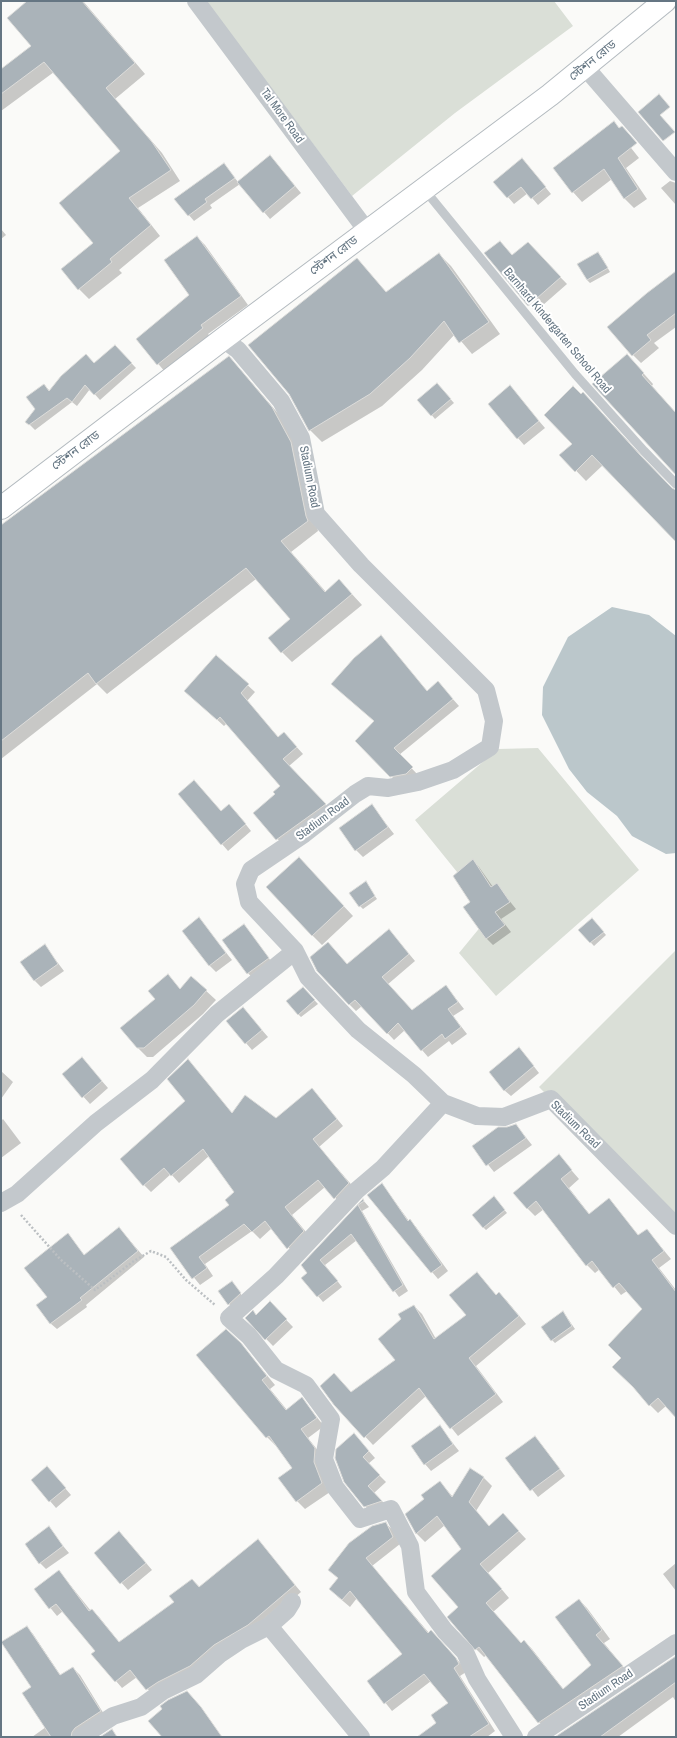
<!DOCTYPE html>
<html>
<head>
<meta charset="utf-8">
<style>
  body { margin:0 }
  #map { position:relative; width:677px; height:1738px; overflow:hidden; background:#fafaf8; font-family:"Archivo Narrow",sans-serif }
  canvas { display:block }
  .frame { position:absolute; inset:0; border:2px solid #657683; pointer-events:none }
</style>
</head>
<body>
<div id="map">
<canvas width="677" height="1738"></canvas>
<div class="frame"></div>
</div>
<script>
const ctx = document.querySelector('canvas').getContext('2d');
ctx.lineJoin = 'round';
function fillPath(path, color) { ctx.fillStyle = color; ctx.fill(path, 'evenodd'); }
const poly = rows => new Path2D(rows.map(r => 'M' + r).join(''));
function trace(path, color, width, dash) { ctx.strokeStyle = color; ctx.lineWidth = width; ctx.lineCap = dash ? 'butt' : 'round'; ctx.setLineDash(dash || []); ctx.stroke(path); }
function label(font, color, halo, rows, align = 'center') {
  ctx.font = font + ' "Archivo Narrow","Noto Sans Bengali",sans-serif'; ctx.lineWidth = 4; ctx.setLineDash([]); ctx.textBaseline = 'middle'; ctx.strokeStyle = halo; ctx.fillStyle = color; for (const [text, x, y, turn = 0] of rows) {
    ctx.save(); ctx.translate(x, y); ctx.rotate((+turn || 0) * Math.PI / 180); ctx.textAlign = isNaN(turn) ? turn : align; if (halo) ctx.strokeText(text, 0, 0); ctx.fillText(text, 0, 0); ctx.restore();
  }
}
const green = poly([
  [206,1,554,1,573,26,455,113,352,196],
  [538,748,639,870,496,996,459,953,491,914,415,820,498,749],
  [676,950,676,1226,539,1087]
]);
const water = poly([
  [612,607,649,615,676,636,676,853,666,854,632,836,617,816,587,792,569,769,542,715,543,687,568,637]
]);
const shadow = poly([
  [29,1,83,1,145,74,115,99,162,153,180,181,138,208,160,236,119,270,122,273,89,299,79,289,122,151,54,72,1,111,1,70,32,47],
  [620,134,639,158,626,168,647,199,634,208,624,198,612,179,582,202,573,192,554,168],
  [522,159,551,194,538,205,528,193,514,204,495,182],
  [276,163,301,193,270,219,240,184,210,205,212,208,194,221,176,200,224,164,238,182],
  [670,181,676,183,676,205,661,188],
  [1,229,6,235,1,239],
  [197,237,205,245,248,305,208,334,211,337,166,373,137,339,191,295],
  [527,243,567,284,535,312,486,253,513,256],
  [439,254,451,266,500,334,472,354,455,334,422,370,382,406,322,442,310,430,290,394,357,260,387,293],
  [601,256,610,272,590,283,587,280],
  [676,272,676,327,654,343,659,348,641,363,633,355],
  [120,351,136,368,100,400,90,389,77,406,72,402,35,430,27,422,36,409,44,385,50,391,94,364],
  [637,366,653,384,652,386,676,413,676,474],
  [239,368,282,418,301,453,318,531,291,552,326,592,339,580,362,605,292,662,282,652,291,619,256,579,107,694,97,684,1,759,1,526],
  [440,387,454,403,435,419,419,400],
  [510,387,545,428,524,445,518,438],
  [581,396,594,404,673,490,676,491,676,541,603,465,586,481,561,455,573,444],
  [387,643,427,691,444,689,459,706,399,755,418,775,398,783,356,741,375,722],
  [216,656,255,692,247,701,279,738,284,733,303,754,289,766,331,811,284,846,254,813,277,794,281,786,227,723,224,726,192,697],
  [194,781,222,812,236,812,251,831,228,851,222,844],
  [372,806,394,834,363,857,356,850],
  [473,861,479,867,493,887,496,884,516,909,501,919,511,932,493,945,487,939,471,902],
  [308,868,353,916,322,945,312,935],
  [368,886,377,899,363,909,360,906],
  [199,919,232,960,216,972,209,965],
  [595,922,606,935,594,946,579,930],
  [244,925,274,965,254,980,248,973],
  [395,937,415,961,387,985,412,1011,446,986,464,1009,453,1016,467,1034,452,1045,449,1041,428,1057,405,1030,394,1040,362,1006,356,1011,349,1004,347,965],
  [45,946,64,971,41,987,34,980],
  [168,976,180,989,191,977,216,1000,203,1014,153,1057,147,1057,137,1047,156,999],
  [303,988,318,1004,301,1017,298,1014],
  [249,1015,268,1037,252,1050,246,1043],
  [525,1055,539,1073,511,1096,504,1090],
  [188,1060,232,1114,276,1120,319,1097,343,1126,319,1147,356,1190,342,1205,325,1187,292,1215,311,1238,295,1255,272,1228,260,1239,252,1231,205,1264,213,1276,200,1285,171,1249,231,1205,235,1193,209,1156,179,1183,171,1174,151,1192,144,1185,186,1102],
  [88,1065,108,1088,90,1104,63,1074],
  [1,1071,13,1082,1,1099],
  [3,1119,21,1143,1,1158,1,1121],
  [516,1125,532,1145,494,1172,473,1146],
  [559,1156,579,1179,569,1188,590,1215,609,1200,639,1236,647,1230,671,1259,659,1268,676,1290,676,1416,666,1406,658,1413,650,1405,636,1389,623,1358,643,1309,627,1291,621,1295,600,1269,595,1273,587,1265,544,1209,535,1216,527,1208],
  [382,1184,409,1221,416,1227,448,1271,438,1279,368,1196],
  [363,1200,369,1207,362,1211,408,1291,399,1297,357,1240,325,1265,342,1287,323,1302,303,1278,308,1273,302,1265],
  [497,1201,507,1213,486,1230,483,1227],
  [119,1228,144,1257,86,1305,87,1307,57,1329,50,1323,49,1297,68,1235,85,1256],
  [477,1273,497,1296,499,1294,507,1301,526,1324,476,1366,503,1402,458,1436,426,1396,373,1445,335,1404,341,1381,352,1393,397,1360,402,1319,414,1306,422,1314,436,1339,467,1315],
  [234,1285,243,1297,232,1307,229,1304],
  [270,1303,293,1327,273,1346,246,1318,253,1312,257,1316],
  [566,1316,575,1329,555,1343,552,1340],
  [241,1344,275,1385,270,1389,287,1410,302,1399,324,1426,308,1438,323,1457,330,1492,305,1509,297,1501,280,1478,294,1468,276,1444,275,1445,267,1437,197,1355],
  [440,1427,459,1451,431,1471,425,1464],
  [360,1441,375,1458,368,1464,386,1482,374,1493,388,1507,371,1513,365,1506],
  [541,1444,565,1476,538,1497,507,1458],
  [47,1467,71,1495,56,1508,50,1501],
  [471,1469,484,1478,492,1486,476,1511,489,1526,511,1523,526,1539,488,1573,509,1598,493,1612,521,1643,524,1641,532,1649,564,1690,592,1665,579,1600,587,1608,610,1639,604,1643,630,1675,548,1730,539,1722,487,1655,484,1657,476,1649,460,1607,462,1550,445,1525,425,1542,417,1534,407,1514,425,1499,440,1482,453,1497],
  [385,1523,393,1530,400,1544,372,1566,429,1633,438,1639,463,1666,466,1672,460,1676,495,1731,487,1737,418,1737,437,1723,450,1703,431,1681,392,1711,368,1681,404,1654,357,1598,350,1607,337,1596,339,1579,329,1570],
  [48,1528,69,1553,46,1569,40,1563],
  [126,1539,152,1570,128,1590,95,1553],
  [264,1548,301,1592,255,1632,154,1696,137,1677,122,1688,116,1681,97,1652,63,1611,57,1616,35,1589,59,1571,91,1611,92,1610,99,1617,119,1642,175,1602,192,1580,200,1587],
  [676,1563,676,1591,663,1574],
  [26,1627,33,1634,61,1676,73,1668,80,1675,107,1719,82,1737,32,1737,46,1727,32,1687],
  [676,1657,676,1702,673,1697,618,1737,559,1737]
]);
const building = poly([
  [27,1,82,1,135,63,106,88,152,142,171,170,129,198,151,225,110,259,112,262,78,290,61,269,93,243,59,203,120,151,44,62,1,94,1,69,31,46,7,18,27,1],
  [659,94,670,107,660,115,675,132,663,141,638,112,659,94],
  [614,121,619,128,622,126,637,143,618,158,638,189,624,199,604,169,572,193,553,168,614,121],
  [270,155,295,186,263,213,237,182,270,155],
  [522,158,546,187,531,199,521,187,507,198,493,182,522,158],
  [224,163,235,178,205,199,207,202,188,216,174,199,224,163],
  [197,236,241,296,201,325,203,328,157,365,136,339,189,295,164,260,197,236],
  [500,241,512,255,528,242,561,277,528,306,484,253,500,241],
  [598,252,608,268,587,280,577,264,598,252],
  [439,253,489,322,459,343,444,321,410,358,370,394,309,431,289,394,248,345,357,258,386,292,439,253],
  [676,271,676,313,647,335,651,340,632,356,607,327,647,293,676,271],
  [115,345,132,363,94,395,85,385,72,402,67,398,29,425,25,422,35,409,26,397,44,384,49,391,61,376,86,354,94,363,115,345],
  [627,354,644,373,642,375,676,413,676,475,592,384,627,354],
  [229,356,272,407,291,442,306,516,308,521,281,541,325,592,339,579,352,594,281,653,268,638,290,619,246,568,96,684,88,673,1,741,1,525,229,356],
  [437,383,451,399,431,416,417,400,437,383],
  [510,385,539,421,517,439,488,404,510,385],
  [573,386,581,394,583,392,640,455,672,488,676,490,676,542,592,455,575,472,559,455,572,444,544,415,573,386],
  [381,635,427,691,438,681,453,699,394,748,413,767,406,774,390,777,355,741,374,721,331,684,354,658,381,635],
  [216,655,249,684,241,693,278,737,284,732,297,747,283,759,326,804,276,840,253,813,275,794,273,792,280,786,220,717,217,720,184,691,216,655],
  [194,780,221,811,229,804,246,824,221,845,178,794,194,780],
  [372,804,388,827,355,851,339,828,372,804],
  [299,857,344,906,312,936,266,887,299,857],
  [473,859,491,887,497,883,510,902,495,912,505,925,486,939,463,907,470,902,453,876,473,859],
  [366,881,375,896,359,907,349,893,366,881],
  [199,917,226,953,209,966,182,931,199,917],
  [592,918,604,932,590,943,578,930,592,918],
  [244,924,269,958,247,974,222,940,244,924],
  [389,929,409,954,382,977,412,1010,446,985,458,1002,448,1009,461,1027,445,1039,442,1034,421,1051,398,1023,387,1034,355,1000,349,1005,317,971,310,957,328,942,347,964,389,929],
  [45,944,58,964,34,981,20,962,45,944],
  [168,974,180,989,191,976,207,990,194,1005,144,1048,137,1048,120,1028,155,999,148,991,168,974],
  [303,987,315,1000,298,1015,286,1001,303,987],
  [243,1007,262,1030,245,1044,226,1021,243,1007],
  [519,1047,534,1066,504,1091,489,1072,519,1047],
  [82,1057,102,1081,82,1098,62,1074,82,1057],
  [188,1059,232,1113,245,1095,276,1118,312,1088,337,1119,313,1139,349,1183,334,1199,318,1180,285,1207,304,1231,287,1249,265,1221,252,1232,244,1224,199,1257,207,1268,192,1279,170,1248,229,1205,225,1200,234,1192,203,1149,171,1176,164,1168,143,1186,120,1159,185,1101,167,1079,188,1059],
  [516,1124,526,1138,486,1166,472,1146,498,1127,507,1127,516,1124],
  [559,1154,572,1170,561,1179,589,1214,609,1198,638,1235,647,1229,664,1251,652,1260,676,1292,676,1418,658,1398,649,1406,633,1387,612,1367,621,1358,608,1345,642,1309,619,1283,613,1288,592,1261,586,1266,536,1201,527,1209,513,1193,559,1154],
  [382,1183,408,1221,410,1219,442,1265,431,1273,367,1195,382,1183],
  [494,1196,505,1210,483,1228,472,1215,494,1196],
  [363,1199,364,1201,358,1205,403,1285,393,1292,351,1234,320,1260,338,1281,317,1297,301,1278,307,1273,301,1265,363,1199],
  [119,1227,138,1251,80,1298,82,1300,50,1324,36,1305,47,1297,24,1268,68,1233,84,1255,119,1227],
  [477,1272,496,1295,499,1292,519,1316,469,1358,496,1394,450,1429,419,1388,364,1438,334,1405,320,1386,334,1373,351,1392,395,1360,378,1339,401,1319,398,1314,414,1305,434,1339,466,1315,449,1295,477,1272],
  [232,1281,241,1293,228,1305,218,1291,232,1281],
  [270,1301,287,1319,265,1340,245,1318,253,1310,256,1315,270,1301],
  [563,1311,572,1326,551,1341,541,1327,563,1311],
  [226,1329,241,1343,267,1376,262,1380,286,1410,302,1397,317,1418,301,1429,315,1448,314,1462,322,1483,296,1502,278,1478,292,1468,269,1436,266,1438,196,1355,226,1329],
  [440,1425,453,1444,424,1465,411,1446,440,1425],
  [354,1433,369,1451,363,1457,380,1475,368,1486,382,1501,364,1507,344,1482,335,1458,336,1449,354,1433],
  [535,1436,560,1469,530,1491,505,1458,535,1436],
  [47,1466,66,1488,49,1502,31,1480,47,1466],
  [470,1468,484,1477,469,1502,489,1526,503,1513,519,1531,480,1564,502,1589,486,1603,521,1643,524,1640,563,1689,591,1665,555,1617,579,1599,602,1630,596,1635,623,1666,538,1723,479,1647,475,1650,447,1617,458,1607,431,1576,461,1549,437,1516,416,1534,405,1514,424,1499,421,1495,440,1481,452,1497,470,1468],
  [386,1522,393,1537,366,1558,428,1633,431,1630,456,1658,459,1664,454,1668,489,1724,469,1737,417,1737,436,1723,431,1715,448,1703,424,1674,384,1704,367,1681,402,1654,350,1591,342,1600,329,1589,338,1578,328,1570,349,1543,372,1526,386,1522],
  [49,1526,63,1546,39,1564,25,1544,49,1526],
  [119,1531,146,1563,120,1584,94,1553,119,1531],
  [258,1539,295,1585,248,1625,214,1645,190,1666,158,1682,146,1690,130,1670,115,1682,91,1654,95,1651,56,1604,49,1609,34,1589,59,1570,89,1611,92,1609,119,1642,174,1602,169,1596,192,1579,199,1587,258,1539],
  [27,1626,60,1675,73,1667,101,1711,75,1728,72,1732,71,1737,51,1737,22,1693,31,1687,1,1642,27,1626],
  [676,1656,676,1682,600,1737,555,1737,676,1656],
  [187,1691,201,1707,222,1737,162,1737,148,1721,162,1709,160,1706,168,1700,187,1691],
  [112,1729,117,1737,100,1737,112,1729]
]);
const path = poly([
  [21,1215,60,1259,95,1290,134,1261,151,1251,166,1257,186,1280,215,1305]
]);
const service = poly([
  [424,189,575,374,644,451,676,484]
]);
const minor = poly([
  [196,1,367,231],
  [585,67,676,172],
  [223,339,238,350,281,401,301,438,316,514,361,565,486,690,494,721,490,747,453,770,418,782,388,788,368,786,355,794,304,834,251,870,245,884,249,902,295,951,308,977,358,1030,414,1075,443,1103,477,1116,504,1117,551,1099,676,1226],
  [443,1103,383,1168,356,1191,276,1276,229,1318,249,1336,276,1370,306,1385,331,1419,324,1459,335,1487,360,1519,391,1509,410,1546,416,1592,445,1631,465,1652,477,1679,514,1737],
  [1,1203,17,1194,96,1123,152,1080,217,1014,295,951],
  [269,1626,361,1737],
  [81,1737,113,1716,141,1707,163,1691,196,1675,220,1654,241,1640,269,1626,287,1610,292,1602],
  [536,1737,676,1643]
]);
const secondary = poly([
  [1,508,223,339,550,95,665,1]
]);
const streetNames = [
  ["স্টেশন রোড",593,61,-39],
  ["Tal More Road",282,116,54],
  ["স্টেশন রোড",334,256,-37],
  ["Barnhard Kindergarten School Road",557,331,50],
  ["স্টেশন রোড",76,451,-37],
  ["Stadium Road",309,477,79],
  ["Stadium Road",323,819,-37],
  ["Stadium Road",575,1125,44],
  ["Stadium Road",606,1690,-34]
];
fillPath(green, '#dadfd7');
fillPath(water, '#bbc7cb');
fillPath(shadow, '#0003');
fillPath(building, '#aab3b9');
trace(building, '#dcdcda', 1);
trace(secondary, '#b3babf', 24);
trace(path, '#bbbfc2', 2.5, [2, 2]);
trace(service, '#c3c8cc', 9);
trace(minor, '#c3c8cc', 18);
trace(secondary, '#fff', 22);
label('12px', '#657683', '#fff', streetNames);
</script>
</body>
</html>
